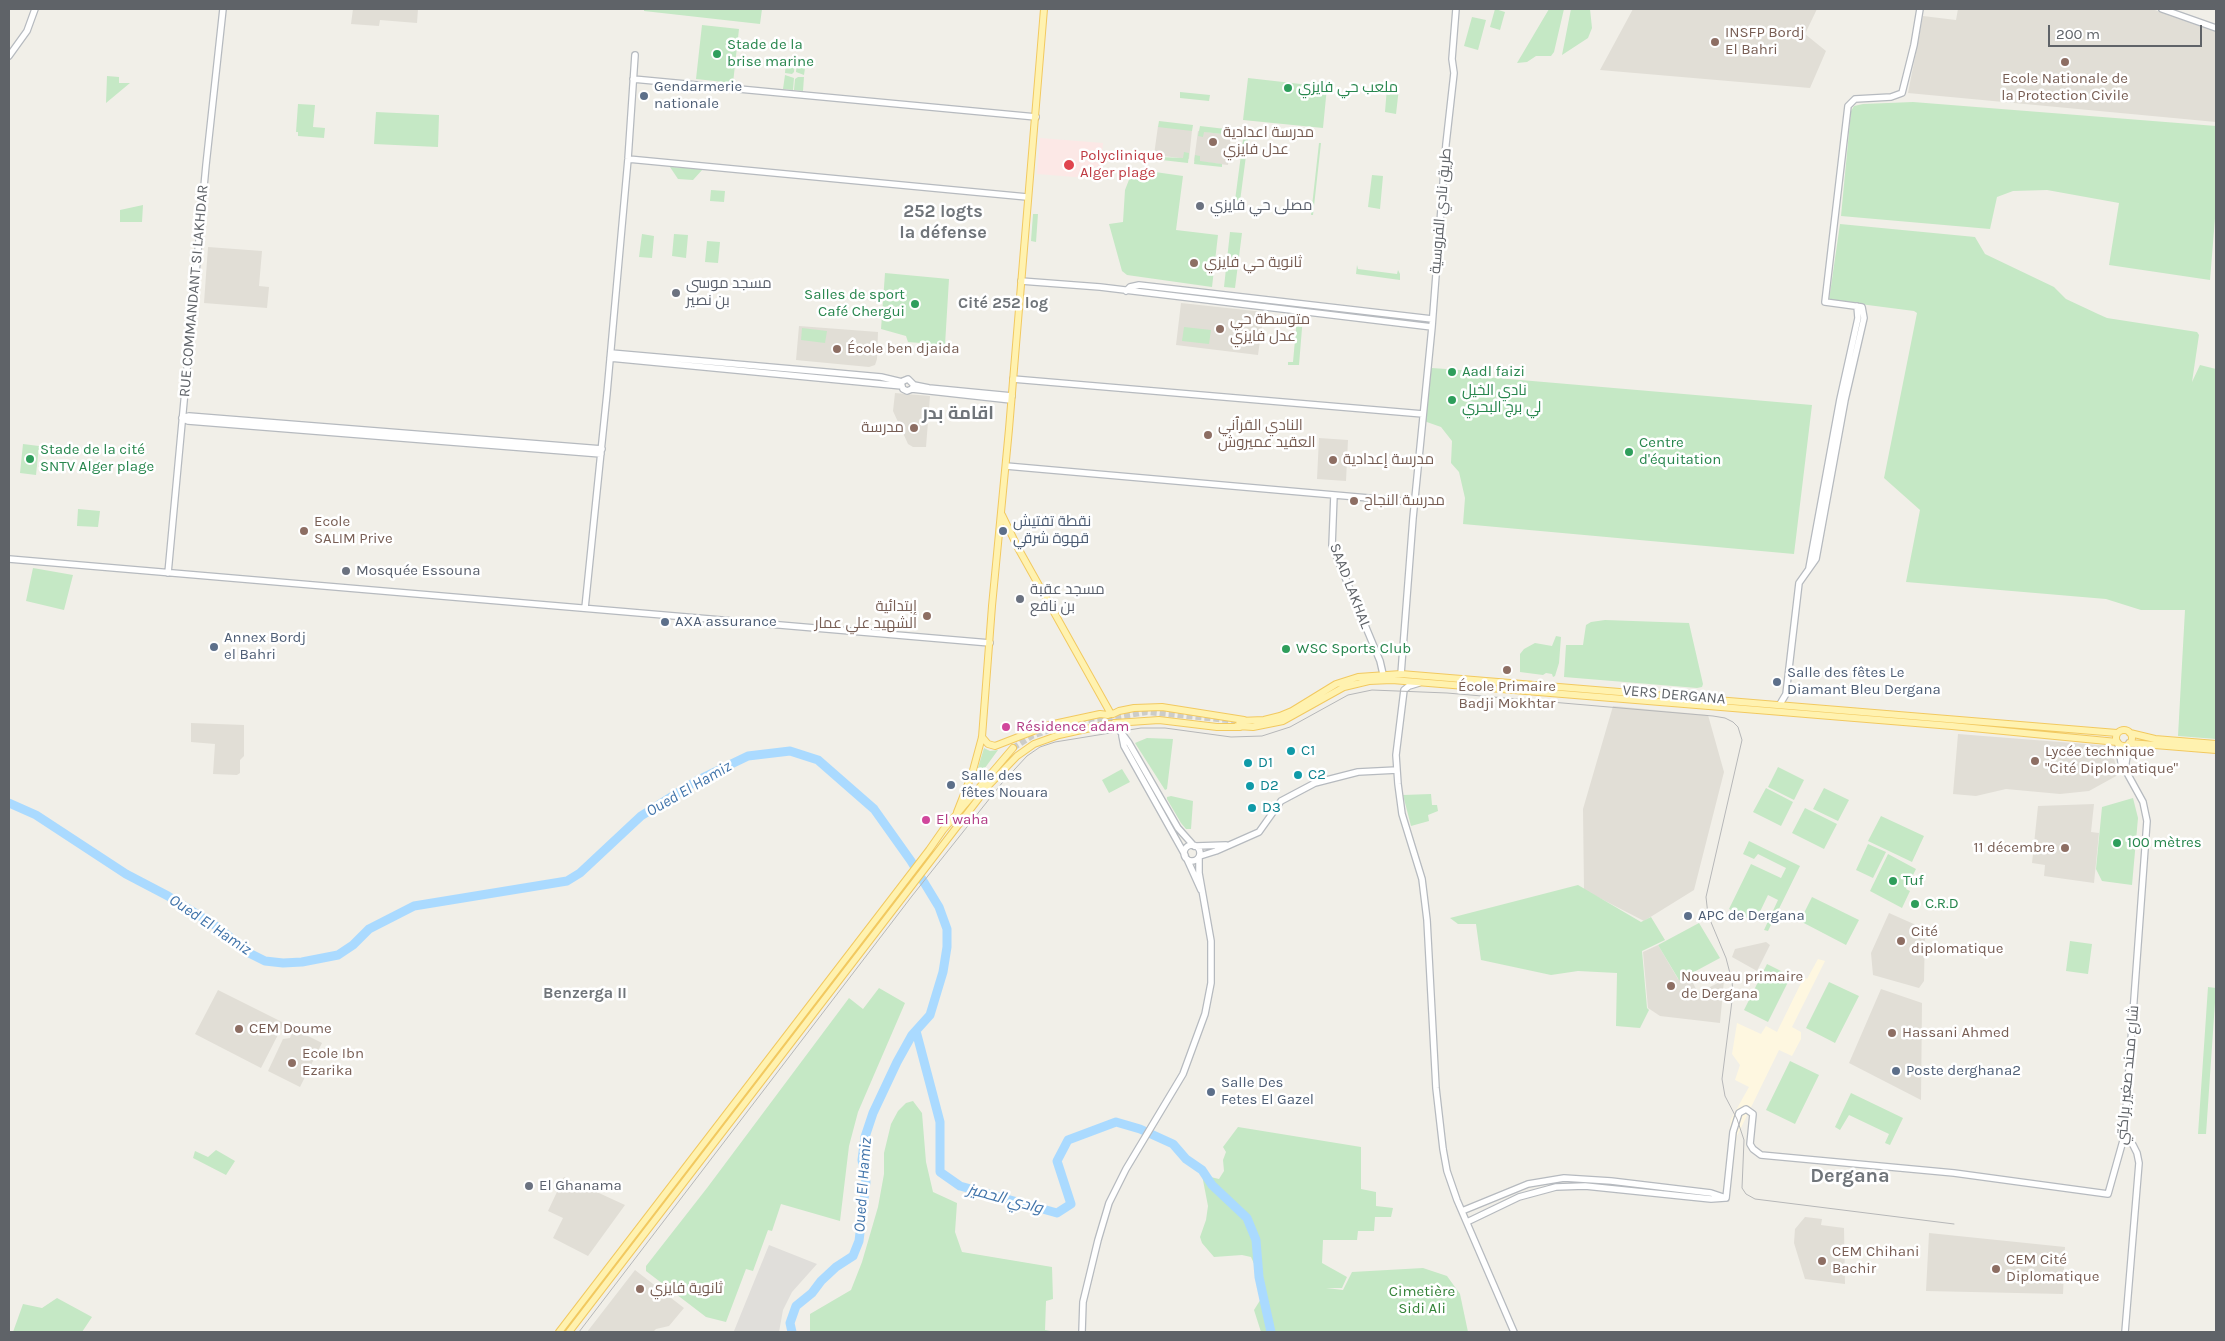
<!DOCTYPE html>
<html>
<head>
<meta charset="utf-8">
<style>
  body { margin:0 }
  #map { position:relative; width:2225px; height:1341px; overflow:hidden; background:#f1efe8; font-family:Karla,sans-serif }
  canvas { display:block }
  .frame { position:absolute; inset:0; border:10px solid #5f6368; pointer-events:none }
  .scale { position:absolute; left:2048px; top:25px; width:154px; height:22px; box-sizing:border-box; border:2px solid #5f6368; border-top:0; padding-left:6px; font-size:15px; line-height:18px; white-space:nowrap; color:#5f6368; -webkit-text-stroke:4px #fff; paint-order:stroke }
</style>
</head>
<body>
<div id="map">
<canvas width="2225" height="1341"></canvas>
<div class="frame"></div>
<div class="scale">200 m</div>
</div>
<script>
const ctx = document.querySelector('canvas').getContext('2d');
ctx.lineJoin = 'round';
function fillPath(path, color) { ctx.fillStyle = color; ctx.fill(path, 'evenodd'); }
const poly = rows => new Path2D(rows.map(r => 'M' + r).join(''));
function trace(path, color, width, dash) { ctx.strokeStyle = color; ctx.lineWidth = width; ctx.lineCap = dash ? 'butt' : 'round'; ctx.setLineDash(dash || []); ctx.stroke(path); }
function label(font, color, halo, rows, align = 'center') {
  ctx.font = font + ' Karla,Cairo,sans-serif'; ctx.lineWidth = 5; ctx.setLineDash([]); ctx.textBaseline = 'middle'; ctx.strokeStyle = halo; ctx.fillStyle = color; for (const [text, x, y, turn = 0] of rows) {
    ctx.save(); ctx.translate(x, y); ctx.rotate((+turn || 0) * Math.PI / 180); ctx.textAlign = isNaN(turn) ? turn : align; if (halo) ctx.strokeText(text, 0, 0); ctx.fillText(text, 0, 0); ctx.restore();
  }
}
const commercial = poly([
  [1818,959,1825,961,1792,1027,1801,1032,1801,1039,1792,1056,1779,1050,1737,1136,1730,1192,1723,1191,1730,1126,1731,1119,1749,1087,1735,1080,1740,1065,1732,1054,1737,1023,1761,1034,1766,1026,1777,1032,1804,977,1807,979]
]);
const industrial = poly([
  [769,1245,817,1264,792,1292,783,1310,779,1332,738,1332,734,1331]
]);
const education = poly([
  [353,9,418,9,417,23,380,20,379,26,351,24],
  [1633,9,1817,9,1805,34,1826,51,1810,88,1600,70],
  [1958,9,2152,9,2216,32,2216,122,1908,93,1923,16,1956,20],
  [1158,126,1192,130,1189,159,1154,155],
  [1198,131,1231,135,1228,165,1194,161],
  [208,247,262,251,259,286,269,287,267,308,204,303],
  [1181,303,1264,312,1258,355,1176,345],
  [799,326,878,332,877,359,875,365,869,367,796,360],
  [895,393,930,396,926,447,913,447,908,444,893,411],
  [1319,438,1348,440,1346,481,1317,479],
  [1613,706,1708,715,1724,772,1694,890,1644,921,1584,890,1583,809],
  [191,723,244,725,244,756,240,760,240,773,237,775,213,774,215,744,191,742],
  [1958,734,2111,746,2118,775,2089,791,2060,794,2006,789,1976,796,1953,794],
  [2094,804,2091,832,2099,833,2094,883,2044,876,2045,865,2032,863,2038,806],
  [1889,913,1925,929,1924,981,1919,988,1873,975,1871,953],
  [1766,942,1770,945,1757,971,1732,957,1735,949],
  [1658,945,1678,979,1689,975,1698,993,1724,980,1720,1023,1660,1016,1648,1008,1643,952],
  [1881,989,1922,1003,1921,1100,1849,1063],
  [218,990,284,1023,261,1068,195,1034],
  [294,1029,322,1043,300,1087,268,1071,283,1039,290,1038],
  [564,1177,625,1205,588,1256,553,1238,563,1218,548,1211],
  [1805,1217,1822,1219,1821,1225,1844,1228,1845,1284,1805,1279,1794,1243,1795,1229],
  [1929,1233,2065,1247,2063,1294,1926,1291],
  [635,1270,684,1308,669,1326,656,1329,653,1332,587,1332]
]);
const medical = poly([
  [1040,138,1103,143,1100,179,1037,174]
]);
const green = poly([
  [644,9,762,9,760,24,644,11],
  [1495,9,1505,12,1500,30,1490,27],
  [1549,9,1564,9,1554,52,1551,56,1536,56,1527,62,1517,63],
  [1571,9,1590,9,1592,28,1588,38,1562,55],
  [1472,17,1486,20,1478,50,1464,46],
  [702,25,739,29,733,83,696,79],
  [786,60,795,60,794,72,792,74,785,73],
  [797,60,806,61,804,75,796,72],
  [785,75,794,78,793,90,783,89],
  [107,76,119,77,119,83,130,83,106,103],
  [798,77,804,77,803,91,794,90,795,79],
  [1248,78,1327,87,1323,128,1243,120],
  [1387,87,1399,88,1396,114,1385,112],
  [1180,92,1210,95,1209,101,1180,98],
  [1913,102,2216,126,2216,206,2210,280,2109,265,2119,203,2047,190,2013,191,1997,197,1990,229,1841,216,1851,111,1854,106,1863,104],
  [298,104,315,105,313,127,325,128,324,138,298,136,298,132,296,132],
  [376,112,439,115,438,147,374,144],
  [1159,121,1193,125,1192,131,1158,127],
  [1200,126,1234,130,1234,133,1231,135,1204,132,1203,137,1198,136],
  [1244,132,1249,133,1239,209,1234,208],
  [1319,143,1321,143,1313,215,1311,215],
  [1184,152,1189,153,1188,163,1153,159,1154,154,1160,157,1183,158],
  [1195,155,1200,156,1200,161,1222,164,1222,167,1194,164],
  [670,167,703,169,693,180,678,179],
  [1141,170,1183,176,1176,230,1218,235,1212,287,1127,275,1122,271,1109,224,1123,222,1125,190,1132,172],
  [1372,175,1383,176,1380,209,1368,207],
  [711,190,725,191,724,202,710,201],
  [143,205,142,222,120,222,120,210],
  [1033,214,1038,214,1036,242,1031,241],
  [1840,224,1975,237,1985,254,2054,287,2066,299,2098,314,2107,318,2197,332,2199,335,2192,382,2200,365,2216,369,2216,739,2178,736,2185,610,2141,610,2106,599,1906,582,1920,510,1884,478,1917,313,1914,311,1829,300],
  [1230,232,1242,233,1235,288,1224,287],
  [642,234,654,236,652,258,639,257],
  [674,234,688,235,686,258,672,256],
  [707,241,720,242,718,263,705,262],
  [1357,265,1358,269,1397,274,1398,270,1400,274,1400,280,1356,274],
  [885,273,949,279,945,345,908,342,906,336,881,329],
  [1303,316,1299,365,1288,365,1288,362,1293,362,1297,318],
  [1184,327,1211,330,1209,344,1182,341],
  [802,328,827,331,825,343,801,340],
  [1432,368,1474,371,1474,376,1812,405,1794,554,1463,524,1465,498,1459,472,1451,463,1452,441,1441,427,1424,421,1429,372],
  [23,444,39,446,36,475,20,473],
  [78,509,100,511,98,527,77,526],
  [33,568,73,575,64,610,26,601],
  [1605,620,1689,623,1703,684,1702,687,1697,688,1564,677,1566,645,1583,645,1586,625,1591,622],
  [1556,636,1561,637,1559,663,1555,676,1553,677,1552,674,1546,673,1543,675,1520,672,1520,654,1524,649,1535,643,1552,646],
  [1147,738,1173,739,1167,789,1165,790,1135,743],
  [984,748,990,751,998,750,982,772,977,771],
  [1778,767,1804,780,1794,800,1768,787],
  [1122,769,1130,782,1109,793,1102,780],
  [1766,788,1793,802,1781,826,1753,812],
  [1824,788,1849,800,1838,821,1813,809],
  [1431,794,1432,805,1437,805,1438,811,1428,815,1429,821,1411,826,1403,795],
  [1171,796,1193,801,1191,829,1186,829,1181,823,1167,799,1167,797],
  [2133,798,2138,818,2132,885,2102,881,2096,869,2102,807],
  [1805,808,1837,824,1824,849,1792,833],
  [1881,816,1924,836,1912,862,1868,841],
  [1749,841,1800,866,1768,931,1764,930,1778,900,1768,895,1755,922,1729,909,1751,864,1781,878,1786,868,1758,854,1754,859,1743,854],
  [1868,844,1886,852,1873,878,1856,870],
  [1888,854,1916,869,1906,889,1910,891,1902,908,1870,891],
  [1578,885,1641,922,1651,917,1665,940,1642,951,1647,1008,1649,1010,1640,1028,1616,1026,1617,973,1578,971,1551,975,1481,960,1476,924,1458,924,1450,918],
  [1812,897,1859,920,1846,945,1800,921],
  [1699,923,1720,958,1679,980,1658,945],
  [2070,941,2092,944,2088,974,2066,971],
  [1767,964,1791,976,1768,1022,1744,1010],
  [1829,982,1859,996,1835,1043,1806,1028],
  [2208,987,2216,988,2206,1134,2198,1134],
  [879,988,905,1003,858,1112,849,1146,840,1221,781,1204,772,1231,768,1230,753,1271,746,1269,726,1322,706,1317,646,1271,646,1266,707,1188,849,998,863,1009],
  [1790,1061,1819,1075,1795,1124,1766,1110],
  [1851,1093,1903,1118,1890,1145,1885,1143,1889,1134,1849,1115,1840,1130,1835,1127],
  [913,1101,922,1113,926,1162,933,1192,957,1203,955,1232,962,1252,1052,1267,1053,1299,1046,1301,1045,1330,1056,1332,810,1332,810,1314,851,1290,862,1262,878,1207,884,1174,884,1153,891,1124,898,1111,906,1103],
  [1238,1127,1361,1147,1361,1189,1376,1192,1376,1206,1393,1208,1391,1217,1375,1217,1374,1231,1358,1231,1357,1240,1323,1240,1322,1263,1347,1277,1342,1288,1326,1288,1343,1290,1352,1272,1423,1268,1447,1276,1460,1294,1468,1332,1261,1332,1254,1310,1264,1294,1264,1286,1251,1257,1242,1255,1214,1257,1202,1243,1200,1237,1206,1220,1208,1206,1202,1175,1219,1179,1224,1171,1223,1160,1226,1152,1223,1147],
  [216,1150,235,1161,226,1175,193,1158,195,1151,208,1157],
  [57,1298,92,1317,82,1332,13,1332,23,1304,42,1308]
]);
const river = poly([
  [9,803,36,815,126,874,168,896,219,928,247,952,265,961,283,963,302,962,338,955,353,945,369,929,414,906,567,881,580,873,641,816,698,780,748,756,790,751,818,760,874,809,911,861,939,907,947,929,947,947,943,972,930,1015,912,1035,897,1062,873,1113,865,1137,862,1160,866,1182,859,1241,853,1256,836,1267,821,1281,812,1293,796,1306,790,1323,792,1332],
  [916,1031,940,1122,940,1172,960,1186,1057,1213,1071,1204,1057,1161,1068,1140,1116,1122,1140,1129,1173,1144,1186,1159,1202,1170,1212,1185,1247,1218,1256,1240,1259,1277,1271,1332]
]);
const primaryTunnel = poly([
  [1013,748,1032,736,1058,727,1147,712,1238,721]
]);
const secondary = poly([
  [2162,9,2216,28],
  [9,56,27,31,35,9],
  [633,79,1036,117],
  [628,159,1027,197],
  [1021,281,1100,287,1432,327],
  [1126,291,1130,287,1139,285,1432,319],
  [611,353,826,372,881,377,902,382],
  [610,358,902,386],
  [1013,379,1423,414],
  [914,385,912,389,907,391,903,389,901,384,903,381,908,379,914,385,929,388,1012,396],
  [912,389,1011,400],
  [182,418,189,416,602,449],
  [182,418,188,421,601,454],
  [1006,466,1414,502],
  [1334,495,1332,546,1380,661,1383,674],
  [9,559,990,643],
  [1809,568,1840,399,1858,318,1857,306],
  [168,573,206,165,223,9],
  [585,608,607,393,628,159,635,55],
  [1401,674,1413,518,1432,327,1446,144,1454,73,1452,59,1456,9],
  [1419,683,1409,686,1404,690,1396,755,1398,784,1402,814,1422,879,1427,920,1436,1088,1443,1149,1447,1171,1457,1200,1514,1332],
  [1780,704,1786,694,1799,583,1816,559,1845,400,1864,318,1862,307,1825,302,1848,106,1855,99,1891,97,1902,93,1914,45,1920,9],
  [1114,723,1129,743,1178,828,1194,846],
  [1122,736,1124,746,1185,855],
  [2125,769,2129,743],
  '1184 853a8 8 0 1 1 16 0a8 8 0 1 1-16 0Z',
  [1196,846,1226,845],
  [1200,856,1216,851,1259,832,1281,801,1315,783,1358,772,1397,770],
  [1187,859,1201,890],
  [2124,1137,2133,1145,2137,1153,2139,1163,2125,1332],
  [1726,1198,1733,1132,1739,1113,1746,1109,1753,1114,1750,1144,1753,1149,1761,1155,1954,1173,2108,1194,2124,1137,2147,821,2143,802,2121,762,2118,743],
  [1462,1211,1528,1184,1564,1178,1611,1181,1711,1193,1726,1198],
  [1467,1222,1519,1197,1556,1187,1585,1186,1711,1199,1725,1198],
  [1082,1332,1083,1302,1098,1240,1109,1203,1126,1169,1183,1074,1205,1014,1211,983,1211,941,1199,873,1199,858]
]);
const primary = poly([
  [1002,515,1018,548,1111,714],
  [1113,714,1119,711,1134,708,1162,707,1244,720],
  [1239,721,1264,720,1280,716,1292,711,1336,684,1358,677,1401,674,2117,733],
  [1115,723,1159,720,1217,727,1240,727],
  [1237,726,1253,727,1283,721,1344,687,1369,681,1392,680,1952,726,2117,742],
  '2116 738a8 8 0 1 1 16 0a8 8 0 1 1-16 0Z',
  [2130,733,2155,739,2216,744],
  [982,737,988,744,995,746,1049,725,1100,714,1108,715],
  [2130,743,2216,750],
  [957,812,972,774,982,737,992,606,1009,429,1044,9],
  [559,1332,929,850,943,830,1013,748],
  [569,1332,989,785,1017,756,1034,744,1059,735,1109,724]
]);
const tram = poly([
  [579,1332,912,896,1002,783,1027,756,1040,747,1055,742,1141,728,1165,728,1231,737,1262,736,1290,727,1348,695,1372,690,1447,693,1713,716,1725,718,1733,722,1738,727,1742,740,1706,897,1708,915,1726,958,1732,981,1733,993,1722,1079,1725,1096,1737,1119,1744,1140,1742,1188,1746,1194,1755,1199,1954,1224]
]);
const markers = [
  [1715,42,5,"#8d6e63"],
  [717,54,5,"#2e9e5b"],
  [2065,62,5,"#8d6e63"],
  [1288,88,5,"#2e9e5b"],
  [644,96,5,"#5c6f8a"],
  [1213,142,5,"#8d6e63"],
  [1069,165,6,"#e0444e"],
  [1200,206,5,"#6b7280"],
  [1194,263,5,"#8d6e63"],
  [676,293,5,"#6b7280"],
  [915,304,5,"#2e9e5b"],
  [1220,329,5,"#8d6e63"],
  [837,349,5,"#8d6e63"],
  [1452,372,5,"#2e9e5b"],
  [1452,400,5,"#2e9e5b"],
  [914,428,5,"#8d6e63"],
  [1208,435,5,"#8d6e63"],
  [1629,452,5,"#2e9e5b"],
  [30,459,5,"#2e9e5b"],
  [1333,460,5,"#8d6e63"],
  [1354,501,5,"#8d6e63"],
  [304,531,5,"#8d6e63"],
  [1003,531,5,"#5c6f8a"],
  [346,571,5,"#6b7280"],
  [1020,599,5,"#6b7280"],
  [927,616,5,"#8d6e63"],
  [665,622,5,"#5c6f8a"],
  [214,647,5,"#5c6f8a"],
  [1286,649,5,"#2e9e5b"],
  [1507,670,5,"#8d6e63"],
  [1777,682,5,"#5c6f8a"],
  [1006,727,5,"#d1479c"],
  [1291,751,5,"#0f9aa8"],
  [2035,761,5,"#8d6e63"],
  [1248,763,5,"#0f9aa8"],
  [1298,775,5,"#0f9aa8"],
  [951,785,5,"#5c6f8a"],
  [1250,786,5,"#0f9aa8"],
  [1252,808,5,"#0f9aa8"],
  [926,820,5,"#d1479c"],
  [2117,843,5,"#2e9e5b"],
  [2065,848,5,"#8d6e63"],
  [1893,881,5,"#2e9e5b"],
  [1915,904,5,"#2e9e5b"],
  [1688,916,5,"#5c6f8a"],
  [1901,941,5,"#8d6e63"],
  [1671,986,5,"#8d6e63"],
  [239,1029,5,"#8d6e63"],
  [1892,1033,5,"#8d6e63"],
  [292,1063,5,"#8d6e63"],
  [1896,1071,5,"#5c6f8a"],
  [1211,1092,5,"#5c6f8a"],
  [529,1186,5,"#6b7280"],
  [1822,1261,5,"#8d6e63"],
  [1996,1269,5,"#8d6e63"],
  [640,1289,5,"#8d6e63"]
];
const educationNames = [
  ["INSFP Bordj",1725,33],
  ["El Bahri",1725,50],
  ["Ecole Nationale de",2065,79,"center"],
  ["la Protection Civile",2065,96,"center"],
  ["مدرسة اعدادية",1223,133],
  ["عدل فايزي",1223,150],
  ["ثانوية حي فايزي",1204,263],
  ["متوسطة حي",1230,320],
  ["عدل فايزي",1230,337],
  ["École ben djaida",847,349],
  ["النادي القرٱني",1218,426],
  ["العقيد عميروش",1218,443],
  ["مدرسة",904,428,"right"],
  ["مدرسة إعدادية",1343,460],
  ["مدرسة النجاح",1364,501],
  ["Ecole",314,522],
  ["SALIM Prive",314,539],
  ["إبتدائية",917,607,"right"],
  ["الشهيد علي عمار",917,624,"right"],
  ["École Primaire",1507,687,"center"],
  ["Badji Mokhtar",1507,704,"center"],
  ["Lycée technique",2045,752],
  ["\"Cité Diplomatique\"",2045,769],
  ["11 décembre",2055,848,"right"],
  ["Cité",1911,932],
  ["diplomatique",1911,949],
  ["Nouveau primaire",1681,977],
  ["de Dergana",1681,994],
  ["CEM Doume",249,1029],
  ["Hassani Ahmed",1902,1033],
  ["Ecole Ibn",302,1054],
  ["Ezarika",302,1071],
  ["CEM Chihani",1832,1252],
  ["Bachir",1832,1269],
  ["CEM Cité",2006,1260],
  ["Diplomatique",2006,1277],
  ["ثانوية فايزي",650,1289]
];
const leisureNames = [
  ["Stade de la",727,45],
  ["brise marine",727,62],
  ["ملعب حي فايزي",1298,88],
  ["Salles de sport",905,295,"right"],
  ["Café Chergui",905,312,"right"],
  ["Aadl faizi",1462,372],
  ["نادي الخيل",1462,391],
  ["لي برج البحري",1462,408],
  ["Centre",1639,443],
  ["d'équitation",1639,460],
  ["Stade de la cité",40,450],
  ["SNTV Alger plage",40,467],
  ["WSC Sports Club",1296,649],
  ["100 mètres",2127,843],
  ["Tuf",1903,881],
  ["C.R.D",1925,904]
];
const serviceNames = [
  ["Gendarmerie",654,87],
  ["nationale",654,104],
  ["نقطة تفتيش",1013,522],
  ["قهوة شرقي",1013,539],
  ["AXA assurance",675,622],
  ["Annex Bordj",224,638],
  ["el Bahri",224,655],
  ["Salle des fêtes Le",1787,673],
  ["Diamant Bleu Dergana",1787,690],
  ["Salle des",961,776],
  ["fêtes Nouara",961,793],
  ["APC de Dergana",1698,916],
  ["Poste derghana2",1906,1071],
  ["Salle Des",1221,1083],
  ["Fetes El Gazel",1221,1100]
];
const healthNames = [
  ["Polyclinique",1080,156],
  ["Alger plage",1080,173]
];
const worshipNames = [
  ["مصلى حي فايزي",1210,206],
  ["مسجد موسى",686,284],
  ["بن نصير",686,301],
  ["Mosquée Essouna",356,571],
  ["مسجد عقبة",1030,590],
  ["بن نافع",1030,607],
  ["El Ghanama",539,1186]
];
const streetNames = [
  ["طريق نادي الفروسية",1441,211,-85],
  ["RUE COMMANDANT SI LAKHDAR",194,291,-85],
  ["SAAD LAKHAL",1350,586,69],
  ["VERS DERGANA",1674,695,5],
  ["شارع محند صغير براكتي",2128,1075,-85]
];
const hotelNames = [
  ["Résidence adam",1016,727],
  ["El waha",936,820]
];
const cultureNames = [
  ["C1",1301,751],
  ["D1",1258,763],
  ["C2",1308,775],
  ["D2",1260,786],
  ["D3",1262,808]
];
const parkNames = [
  ["Cimetière",1422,1292],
  ["Sidi Ali",1422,1309]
];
const neighbourhoodNames = [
  ["Cité 252 log",1003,303],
  ["Benzerga II",585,993]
];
const waterNames = [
  ["Oued El Hamiz",689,789,-30],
  ["Oued El Hamiz",210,925,34],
  ["Oued El Hamiz",863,1185,-86],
  ["وادي الحميز",1005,1199,15]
];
const quarterNames = [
  ["252 logts",943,212],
  ["la défense",943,233],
  ["اقامة بدر",958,414]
];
const districtNames = [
  ["Dergana",1850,1176]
];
fillPath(commercial, '#fef7e0');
fillPath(industrial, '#e0deda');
fillPath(education, '#e1ded6');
fillPath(medical, '#fce8e6');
fillPath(green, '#c5e8c5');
trace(river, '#aadaff', 9);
trace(primaryTunnel, '#ccccc8', 6, [6, 3]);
trace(secondary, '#b6babf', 8);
trace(primary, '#f2c960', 8);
trace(secondary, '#fff', 5.5);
trace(primary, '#fff2af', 6);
trace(tram, '#b6b7b8', 1);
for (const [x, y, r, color] of markers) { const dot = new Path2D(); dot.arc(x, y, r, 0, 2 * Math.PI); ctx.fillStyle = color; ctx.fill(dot); trace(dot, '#fff', 2); }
label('15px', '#785e54', '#fff', educationNames, 'left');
label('15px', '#27864d', '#fff', leisureNames, 'left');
label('15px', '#4e5e75', '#fff', serviceNames, 'left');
label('15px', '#be3a42', '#fff', healthNames, 'left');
label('15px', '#5b616d', '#fff', worshipNames, 'left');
label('15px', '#5f6368', '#fff', streetNames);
label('15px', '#b23c85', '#fff', hotelNames, 'left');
label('15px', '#0d838f', '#fff', cultureNames, 'left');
label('15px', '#348238', '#fff', parkNames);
label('bold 16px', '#70757a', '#fff', neighbourhoodNames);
label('italic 16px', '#4174aa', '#fff', waterNames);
label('bold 18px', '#70757a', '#fff', quarterNames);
label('bold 20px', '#70757a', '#fff', districtNames);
</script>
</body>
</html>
